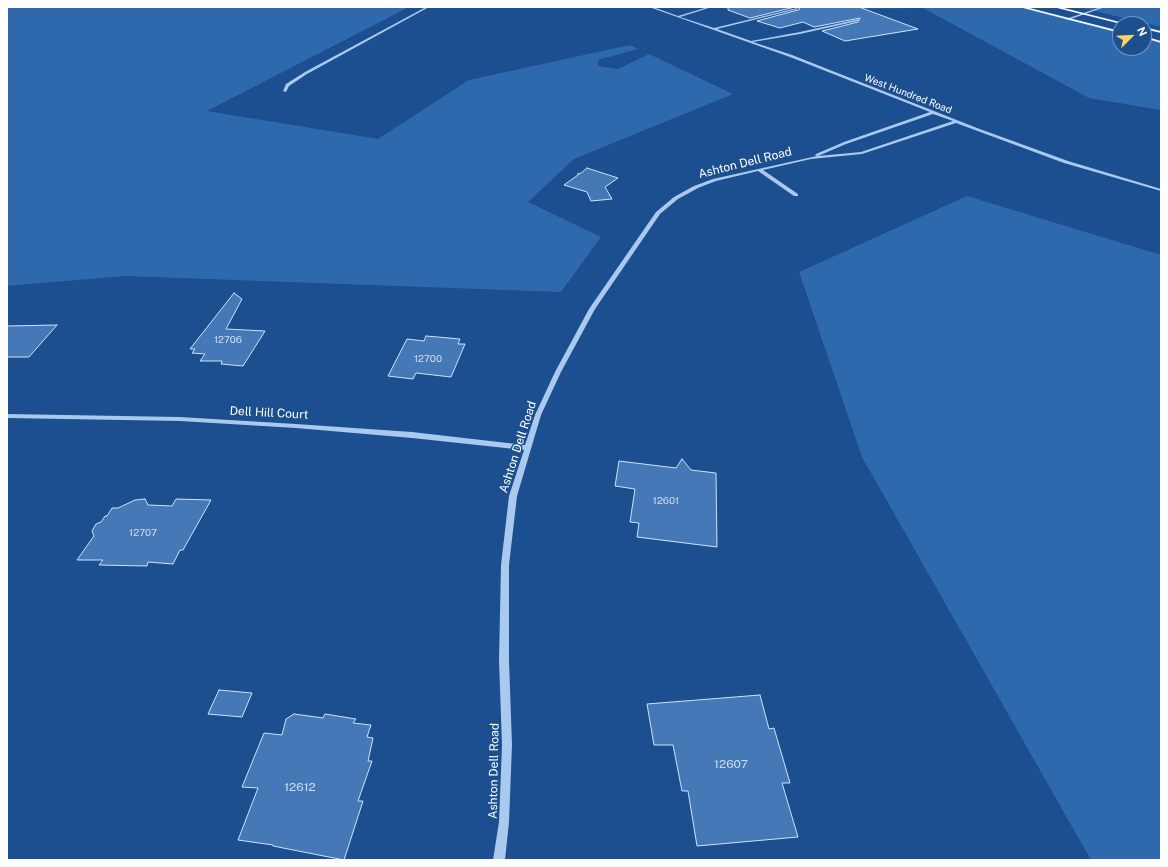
<!DOCTYPE html>
<html>
<head>
<meta charset="utf-8">
<style>
  body { margin:0 }
  #map { position:relative; width:1168px; height:867px; overflow:hidden; background:#1b4f8f; font-family:"Public Sans",sans-serif }
  canvas { display:block }
  .frame { position:absolute; inset:0; border:8px solid #fff; pointer-events:none }
  .north { position:absolute; left:1112px; top:16px; width:40px; height:40px; box-sizing:border-box; background:#1b4f8f; border:1px solid #7695bc; border-radius:50%; rotate:66deg; font-size:11px; font-weight:700; line-height:16px; text-align:center; color:#fff }
  .north::after { content:''; display:block; margin:auto; width:14px; height:18px; background:#ffd166; clip-path:polygon(50% 0,100% 100%,50% 72%,0 100%) }
</style>
</head>
<body>
<div id="map">
<canvas width="1168" height="867"></canvas>
<div class="frame"></div>
<div class="north">N</div>
</div>
<script>
const ctx = document.querySelector('canvas').getContext('2d');
ctx.lineJoin = 'round';
function fillPath(path, color) { ctx.fillStyle = color; ctx.fill(path, 'evenodd'); }
const poly = rows => new Path2D(rows.map(r => 'M' + r).join(''));
function trace(path, color, width, dash) { ctx.strokeStyle = color; ctx.lineWidth = width; ctx.lineCap = dash ? 'butt' : 'round'; ctx.setLineDash(dash || []); ctx.stroke(path); }
function label(font, color, halo, rows, align = 'center') {
  ctx.font = font + ' "Public Sans",sans-serif'; ctx.lineWidth = 3; ctx.setLineDash([]); ctx.textBaseline = 'middle'; ctx.strokeStyle = halo; ctx.fillStyle = color; for (const [text, x, y, turn = 0] of rows) {
    ctx.save(); ctx.translate(x, y); ctx.rotate((+turn || 0) * Math.PI / 180); ctx.textAlign = isNaN(turn) ? turn : align; if (halo) ctx.strokeText(text, 0, 0); ctx.fillText(text, 0, 0); ctx.restore();
  }
}
const green = poly([
  [7,7,409,7,207,111,378,139,469,80,630,45,638,49,598,60,598,66,618,69,649,54,733,94,574,159,528,202,601,237,561,292,125,276,7,286],
  [834,7,1020,7,1120,32,1120,48,1144,48,1144,38,1161,42,1161,110,1089,98,923,8,842,9],
  [1078,7,1161,7,1161,27],
  [967,196,1161,255,1161,860,1091,860,862,457,799,272]
]);
const building = poly([
  [728,7,795,7,750,18,728,10,728,7],
  [798,7,859,7,918,29,845,41,822,31,858,22,860,18,814,27,803,22,780,28,757,21,798,10,800,9,798,7],
  [587,168,618,178,605,187,612,199,591,201,587,192,564,185,578,175,578,173,580,174,587,168],
  [234,293,242,299,226,329,265,331,243,366,221,364,222,361,200,361,205,354,192,353,195,349,190,349,234,293],
  [57,325,29,357,7,357,7,326,57,325],
  [426,336,460,339,458,344,465,344,451,377,416,373,413,379,388,376,407,339,424,341,426,336],
  [682,459,691,470,716,473,717,547,637,537,639,523,630,522,635,489,615,486,619,461,676,468,682,459],
  [145,499,148,505,172,506,176,499,211,500,183,550,180,550,173,564,148,562,147,566,99,565,103,560,77,560,94,536,92,531,96,524,101,522,105,516,107,516,112,508,118,508,135,500,145,499],
  [219,690,252,693,242,717,208,714,219,690],
  [760,695,769,729,774,728,790,783,782,783,798,837,697,846,688,791,682,791,673,745,654,745,647,704,760,695],
  [294,714,323,718,325,714,356,719,353,723,371,725,367,737,373,738,368,761,372,761,358,801,363,801,344,860,273,846,273,845,238,840,258,788,242,787,264,733,282,735,286,719,294,714]
]);
const minor = poly([
  [426,7,429,7,307,74,289,86,286,92,283,91,286,84,305,72,426,7],
  [649,7,653,7,678,16,708,7,712,7,680,17,714,28,797,8,798,9,717,29,751,41,800,32,859,19,858,21,800,34,753,42,792,55,977,128,1068,161,1161,189,1161,191,1064,163,956,123,862,154,811,159,763,170,798,194,798,196,794,196,758,171,716,181,698,188,678,199,660,214,595,309,561,372,541,415,517,496,509,565,509,660,512,745,509,822,505,860,493,860,499,822,502,745,499,660,501,565,509,496,524,450,412,438,296,428,180,421,7,418,7,414,180,417,296,424,412,432,525,445,535,415,555,372,589,309,656,212,674,197,694,186,713,179,817,156,815,155,816,154,844,142,930,112,790,57,649,7],
  [933,114,953,121,861,152,818,156,846,144,933,114],
  [1101,7,1105,7,1068,20,1066,19,1101,7]
]);
const major = poly([
  [1019,7,1026,7,1120,31,1120,33,1019,7],
  [1053,7,1060,7,1128,24,1121,24,1053,7],
  [1144,27,1161,31,1161,33,1144,29,1144,27],
  [1144,36,1161,41,1161,43,1144,38,1144,36]
]);
const farStreetnames = [
  ["West Hundred Road",908,94,21]
];
const numberNames = [
  ["12706",228,340],
  ["12700",428,359],
  ["12601",666,501],
  ["12707",143,533]
];
const streetNames = [
  ["Ashton Dell Road",745,163,-14],
  ["Dell Hill Court",269,413,3],
  ["Ashton Dell Road",518,447,-72],
  ["Ashton Dell Road",494,771,-89]
];
const nearNumbernames = [
  ["12607",731,764],
  ["12612",300,787]
];
fillPath(green, '#2e69ad');
fillPath(building, '#4478b7');
trace(building, '#cfe3fa', 1);
fillPath(minor, '#a9c9ee');
fillPath(major, '#f0f6ff');
label('10px', '#fff', '#1b4f8f', farStreetnames);
label('10px', '#d0dded', null, numberNames);
label('12px', '#fff', '#1b4f8f', streetNames);
label('12px', '#d0dded', null, nearNumbernames);
</script>
</body>
</html>
